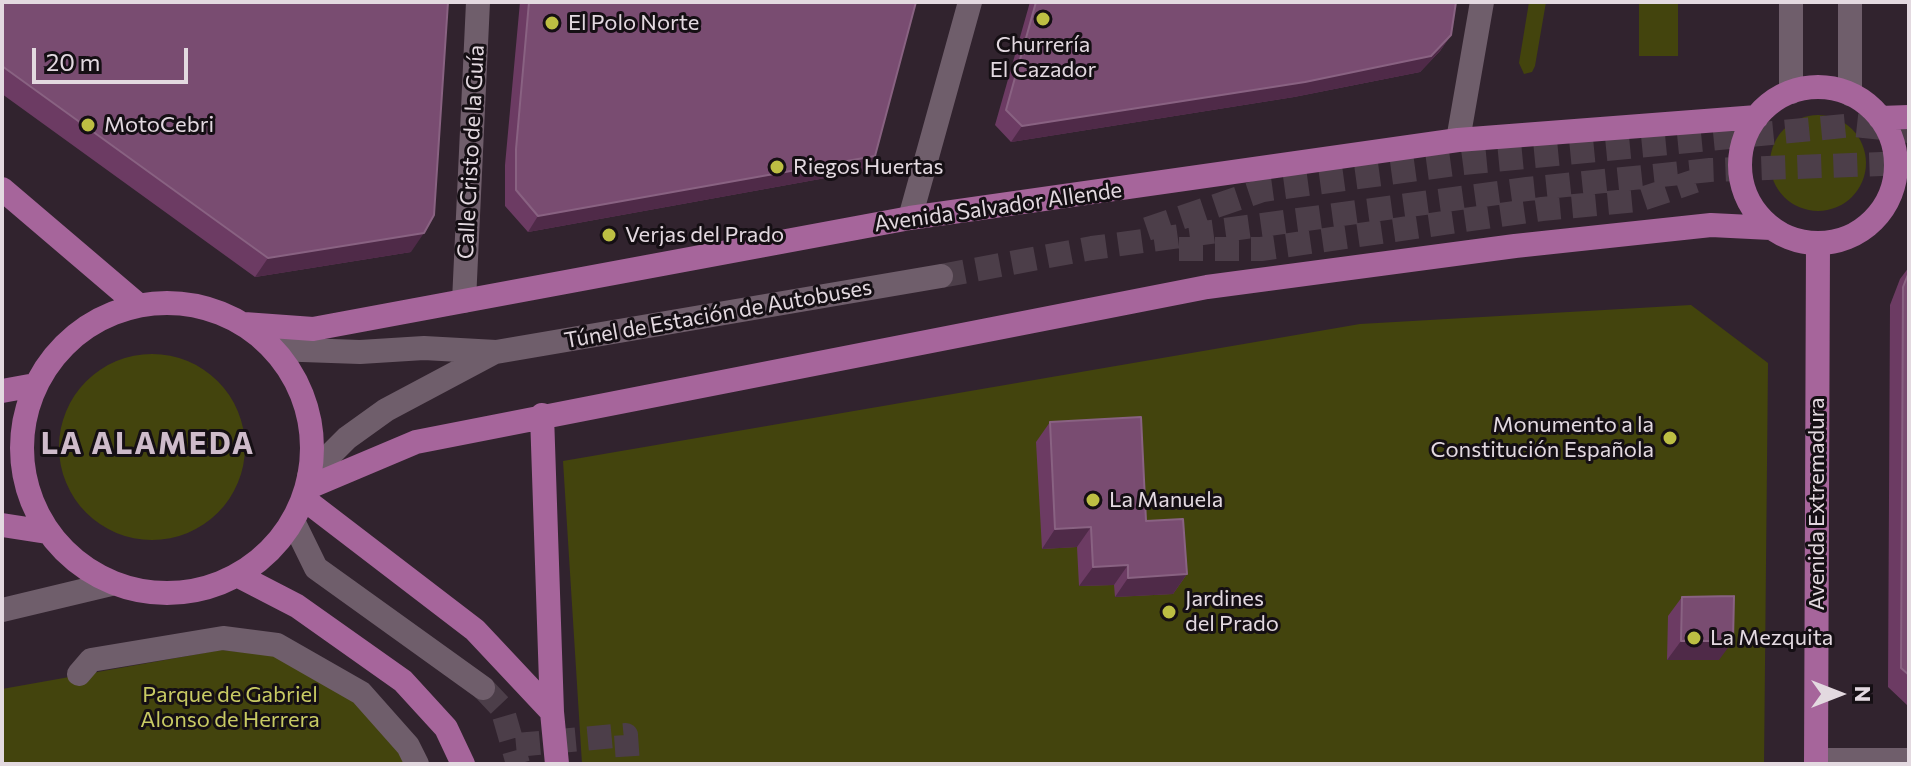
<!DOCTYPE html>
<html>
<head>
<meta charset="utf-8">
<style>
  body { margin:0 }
  #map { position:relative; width:1911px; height:766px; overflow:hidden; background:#31232e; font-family:Commissioner,sans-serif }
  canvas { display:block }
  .frame { position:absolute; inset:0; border:4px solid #e3d9e0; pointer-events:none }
  .north { position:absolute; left:1799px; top:654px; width:80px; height:80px; -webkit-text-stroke:6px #150f14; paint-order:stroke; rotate:90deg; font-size:22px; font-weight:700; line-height:32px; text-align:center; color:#e3d9e0 }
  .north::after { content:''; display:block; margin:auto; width:28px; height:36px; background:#e3d9e0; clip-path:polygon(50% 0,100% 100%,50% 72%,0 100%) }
  .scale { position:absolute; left:32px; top:48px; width:156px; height:36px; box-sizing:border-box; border:4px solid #e3d9e0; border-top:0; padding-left:10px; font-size:24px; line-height:28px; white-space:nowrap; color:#e3d9e0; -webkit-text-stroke:6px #150f14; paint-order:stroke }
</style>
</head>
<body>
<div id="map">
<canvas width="1911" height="766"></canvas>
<div class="frame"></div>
<div class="north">N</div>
<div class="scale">20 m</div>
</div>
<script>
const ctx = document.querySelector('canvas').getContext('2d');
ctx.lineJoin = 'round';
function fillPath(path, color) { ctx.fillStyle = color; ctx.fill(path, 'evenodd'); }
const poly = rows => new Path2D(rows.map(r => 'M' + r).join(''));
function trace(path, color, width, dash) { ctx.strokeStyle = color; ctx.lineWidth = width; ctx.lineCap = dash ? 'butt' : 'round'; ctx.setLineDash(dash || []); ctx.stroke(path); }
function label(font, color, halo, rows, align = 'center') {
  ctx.font = font + ' Commissioner,sans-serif'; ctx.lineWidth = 6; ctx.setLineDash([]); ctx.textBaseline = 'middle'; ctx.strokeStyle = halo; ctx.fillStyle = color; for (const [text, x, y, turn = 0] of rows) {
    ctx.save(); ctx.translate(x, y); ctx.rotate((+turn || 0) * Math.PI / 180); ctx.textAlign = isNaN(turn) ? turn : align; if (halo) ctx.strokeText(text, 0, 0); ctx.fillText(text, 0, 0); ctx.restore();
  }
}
const green = poly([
  [1529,2,1546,2,1535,66,1532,72,1524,74,1519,63],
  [1639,2,1678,2,1678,56,1639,56],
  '1770 163a48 48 0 1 1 96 0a48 48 0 1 1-96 0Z',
  [1691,305,1768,363,1764,764,582,764,563,461,1360,324],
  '59 447a93 93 0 1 1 186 0a93 93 0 1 1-186 0Z',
  [221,650,273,655,349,696,398,747,406,764,2,764,2,689]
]);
const minorTunnel = poly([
  [1147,229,1263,190,1463,163,1854,125,1909,131],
  [1179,249,1261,249,1542,209,1639,200,1695,181],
  [941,276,1092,248,1527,189,1710,170,1909,163],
  [483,688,502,708,518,764],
  [516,745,626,735,628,764]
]);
const minor = poly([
  [1791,92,1791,2],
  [1850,94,1850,2],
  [1458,140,1482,2],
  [910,218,970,2],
  [464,301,478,2],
  [274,349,360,352,424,348,496,352,941,276],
  [309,476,347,438,386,410,495,352],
  [293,521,316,568,483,688],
  [2,610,111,584],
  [79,674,91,660,223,638,277,645,361,693,408,746,417,764],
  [1816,760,1909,760]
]);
const major = poly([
  '1740 165a78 78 0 1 1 156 0a78 78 0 1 1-156 0Z',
  [1880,118,1909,117],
  [2,189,137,304],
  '22 448a145 145 0 1 1 290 0a145 145 0 1 1-290 0Z',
  [244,324,313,329,910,218,1458,140,1757,117],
  [2,391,35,385],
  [542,415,552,712],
  [307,488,416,442,1207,287,1515,246,1711,225,1771,228],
  [304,499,475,630,552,712,557,764],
  [2,525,47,532],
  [239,576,297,606,403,681,446,728,463,764],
  [1816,764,1818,243]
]);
const wall = poly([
  [2,2,411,252,255,277,2,94],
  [520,2,916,2,864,171,528,232,505,206,505,165],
  [1030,2,1456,2,1451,35,1440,51,1420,72,1294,97,1011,142,995,125],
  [1909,267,1909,705,1907,705,1888,687,1890,305,1900,279],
  [1050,422,1146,521,1187,574,1173,594,1115,597,1114,585,1079,586,1077,547,1042,549,1036,442],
  [1682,597,1719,660,1667,660,1668,616]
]);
const shadedWall = poly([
  [1451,35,1440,51,1420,72,1294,97,1011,142,1022,126],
  [875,156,864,171,528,232,538,216],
  [424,233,411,252,255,277,268,258],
  [1091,527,1077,547,1042,549,1055,529],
  [1128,565,1114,585,1079,586,1093,567],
  [1187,574,1173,594,1115,597,1128,578],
  [1681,641,1733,641,1719,660,1667,660]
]);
const building = poly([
  [2,2,448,2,434,215,424,233,268,258,2,66,2,2],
  [529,2,916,2,875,156,538,216,516,190,516,149,529,2],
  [1036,2,1456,2,1451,35,1431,56,1305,82,1022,126,1006,110,1036,2],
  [1909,272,1909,675,1901,668,1903,287,1909,272],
  [1141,417,1146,521,1183,519,1187,574,1128,578,1128,565,1093,567,1091,527,1055,529,1050,422,1141,417],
  [1734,596,1733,641,1681,641,1682,597,1734,596]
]);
const markers = [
  [1043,19,8,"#bdbf43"],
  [552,23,8,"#bdbf43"],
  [88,125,8,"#bdbf43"],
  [777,167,8,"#bdbf43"],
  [609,235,8,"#bdbf43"],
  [1670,438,8,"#bdbf43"],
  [1093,500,8,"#bdbf43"],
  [1169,612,8,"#bdbf43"],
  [1694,638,8,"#bdbf43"]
];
const poiNames = [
  ["El Polo Norte",568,23],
  ["Churrería",1043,45,"center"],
  ["El Cazador",1043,70,"center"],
  ["MotoCebri",104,125],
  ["Riegos Huertas",793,167],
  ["Verjas del Prado",625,235],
  ["Monumento a la",1654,425,"right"],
  ["Constitución Española",1654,450,"right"],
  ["La Manuela",1109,500],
  ["Jardines",1185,599],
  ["del Prado",1185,624],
  ["La Mezquita",1710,638]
];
const streetNames = [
  ["Calle Cristo de la Guía",471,152,-87],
  ["Avenida Salvador Allende",998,207,-8],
  ["Túnel de Estación de Autobuses",718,314,-10],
  ["Avenida Extremadura",1817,504,-90]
];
const parkNames = [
  ["Parque de Gabriel",230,695],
  ["Alonso de Herrera",230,720]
];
const districtNames = [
  ["LA ALAMEDA",148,444]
];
fillPath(green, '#43440d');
trace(minorTunnel, '#4c3e49', 24, [24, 12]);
trace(minor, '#6f5e6b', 24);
trace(major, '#a6659b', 24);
fillPath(wall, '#6c3b63');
fillPath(shadedWall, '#4f2a48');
fillPath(building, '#794c71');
trace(building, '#896282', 2);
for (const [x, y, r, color] of markers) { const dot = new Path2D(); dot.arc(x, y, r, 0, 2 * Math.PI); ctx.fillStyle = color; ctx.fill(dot); trace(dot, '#150f14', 3); }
label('22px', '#e3d9e0', '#150f14', poiNames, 'left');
label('22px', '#e3d9e0', '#150f14', streetNames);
label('22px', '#c8ca63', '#150f14', parkNames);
ctx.letterSpacing = '2px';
label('bold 30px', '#cebbca', '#150f14', districtNames);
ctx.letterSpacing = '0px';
</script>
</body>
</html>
